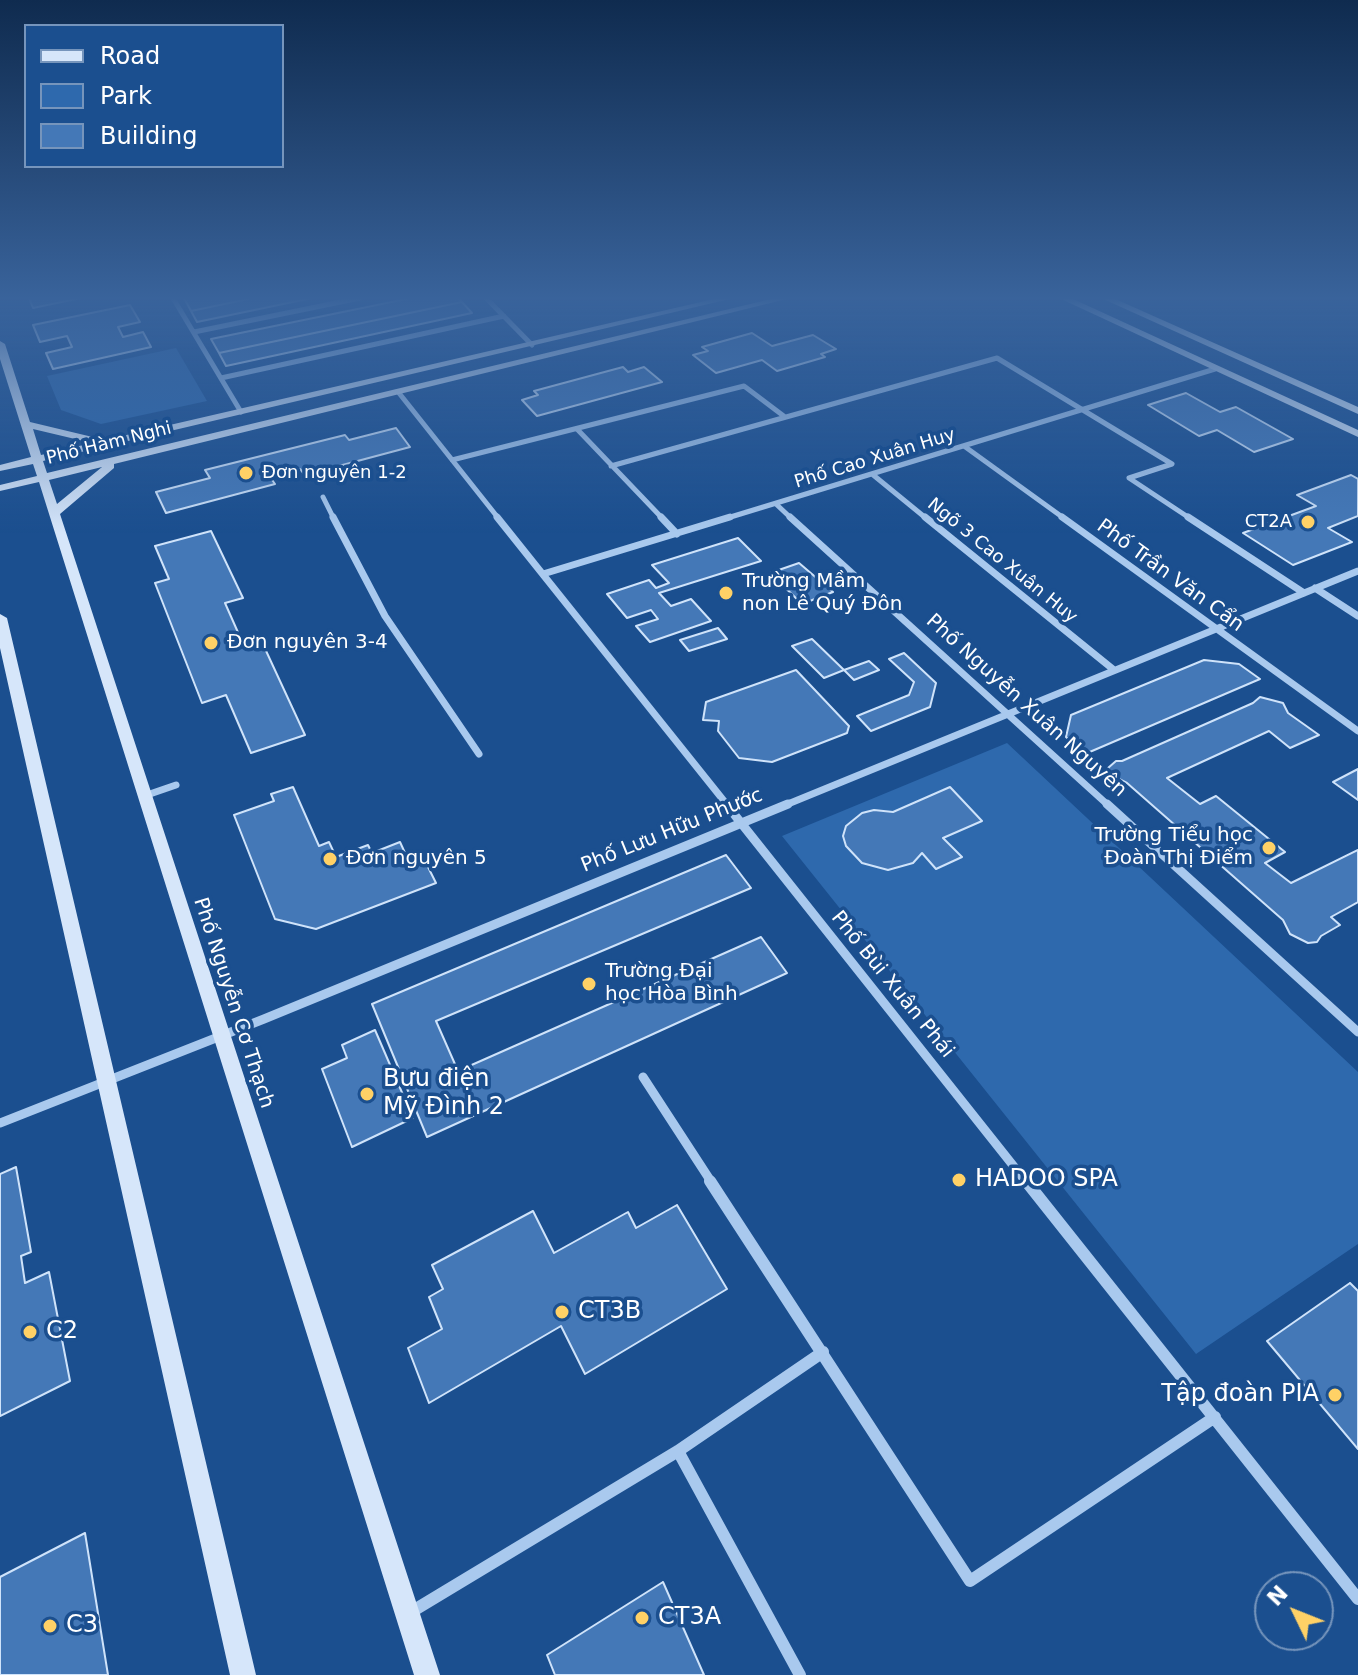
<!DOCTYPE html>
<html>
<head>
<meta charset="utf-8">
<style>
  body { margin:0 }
  #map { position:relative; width:1358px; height:1675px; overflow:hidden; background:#1b4f8f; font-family:"DejaVu Sans",sans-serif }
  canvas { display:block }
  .legend { position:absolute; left:24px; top:24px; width:260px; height:144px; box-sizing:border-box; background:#1b4f8f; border:2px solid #7695bc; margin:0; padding:10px 14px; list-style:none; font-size:24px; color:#fff }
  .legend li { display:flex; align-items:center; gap:16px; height:40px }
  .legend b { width:40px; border:2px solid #7695bc }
  .north { position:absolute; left:1254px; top:1571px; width:80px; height:80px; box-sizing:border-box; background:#1b4f8f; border:2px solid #7695bc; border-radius:50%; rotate:313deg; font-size:22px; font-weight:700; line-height:32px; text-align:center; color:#fff }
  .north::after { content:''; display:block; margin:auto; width:28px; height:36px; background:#ffd166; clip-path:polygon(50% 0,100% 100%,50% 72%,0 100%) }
</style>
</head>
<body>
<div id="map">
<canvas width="1358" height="1675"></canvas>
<ul class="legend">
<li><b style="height:10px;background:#d6e6fa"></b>Road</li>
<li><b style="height:22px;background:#2e69ad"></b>Park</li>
<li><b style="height:22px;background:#4478b7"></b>Building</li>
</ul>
<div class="north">N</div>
</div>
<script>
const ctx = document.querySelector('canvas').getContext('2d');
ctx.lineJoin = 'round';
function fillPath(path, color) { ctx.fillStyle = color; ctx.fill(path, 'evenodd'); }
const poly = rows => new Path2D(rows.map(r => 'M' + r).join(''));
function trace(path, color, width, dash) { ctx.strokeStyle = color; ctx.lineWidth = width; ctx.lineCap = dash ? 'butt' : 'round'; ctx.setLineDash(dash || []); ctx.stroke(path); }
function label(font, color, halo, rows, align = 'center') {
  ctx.font = font + ' "DejaVu Sans",sans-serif'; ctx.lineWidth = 7; ctx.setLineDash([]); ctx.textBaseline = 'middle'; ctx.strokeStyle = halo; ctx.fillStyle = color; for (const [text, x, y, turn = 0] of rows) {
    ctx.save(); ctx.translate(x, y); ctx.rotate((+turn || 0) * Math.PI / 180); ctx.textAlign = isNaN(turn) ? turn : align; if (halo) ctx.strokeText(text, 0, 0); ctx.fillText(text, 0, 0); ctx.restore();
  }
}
const green = poly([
  [176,348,207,401,101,424,61,410,47,376],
  [1007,743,1358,1072,1358,1244,1196,1354,782,836]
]);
const building = poly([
  [29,298,81,298,33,308,29,298],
  [184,298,253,298,191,311,184,298],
  [253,298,312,298,197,322,191,311,253,298],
  [411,298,458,298,462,302,219,353,211,339,411,298],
  [462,302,472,313,226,366,219,353,462,302],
  [130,305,140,322,118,327,123,337,143,332,151,347,53,369,46,353,72,347,67,336,40,342,33,325,130,305],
  [752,333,772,346,813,335,836,349,821,354,825,357,777,371,762,360,716,373,693,355,708,351,702,347,752,333],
  [623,367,628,372,644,367,662,382,537,416,522,400,538,395,534,391,623,367],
  [1186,393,1220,412,1236,407,1293,439,1254,452,1217,430,1199,436,1148,405,1186,393],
  [396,428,410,447,305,475,300,469,270,477,275,484,166,513,156,492,210,478,205,470,345,435,349,440,396,428],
  [1351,475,1358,479,1358,516,1328,528,1352,542,1293,565,1243,533,1316,506,1297,495,1351,475],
  [211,531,243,598,225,603,244,646,261,640,305,735,251,753,226,695,202,703,155,583,169,579,155,546,211,531],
  [738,538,761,561,659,593,671,606,691,599,711,621,650,642,636,626,658,619,651,610,627,618,607,594,649,580,656,588,669,583,652,565,738,538],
  [799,563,833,592,802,604,770,573,799,563],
  [718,628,727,639,689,651,680,640,718,628],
  [812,639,844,670,824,678,792,646,812,639],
  [904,653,936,683,930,707,871,731,857,716,909,695,914,682,889,659,904,653],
  [1204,660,1239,664,1260,679,1085,754,1066,737,1071,715,1204,660],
  [869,661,879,670,854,680,844,670,869,661],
  [796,670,849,726,847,733,772,762,739,758,718,731,719,721,703,720,706,702,796,670],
  [1260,697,1283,703,1288,713,1319,735,1290,748,1269,731,1167,778,1200,804,1216,796,1285,852,1265,863,1291,883,1358,850,1358,902,1331,917,1340,925,1321,936,1317,942,1308,943,1290,934,1283,920,1127,783,1111,775,1108,768,1116,761,1122,761,1253,703,1260,697],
  [1358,769,1358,800,1333,782,1358,769],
  [293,787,319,846,329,842,336,857,368,845,372,853,400,842,411,866,425,861,436,883,316,929,275,919,234,815,274,801,271,794,293,787],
  [950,787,982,821,943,838,962,857,936,869,922,853,913,863,888,870,862,863,846,846,843,836,846,826,862,813,874,810,893,812,950,787],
  [726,855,751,888,436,1021,458,1071,761,937,787,973,427,1137,372,1004,726,855],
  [375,1030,413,1118,352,1147,322,1069,347,1058,342,1045,375,1030],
  [16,1167,31,1252,21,1256,25,1283,49,1272,70,1381,0,1416,0,1174,16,1167],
  [677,1205,727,1289,585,1374,561,1326,429,1403,408,1348,442,1329,429,1297,443,1289,432,1265,533,1211,554,1253,628,1212,636,1228,677,1205],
  [1350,1283,1358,1291,1358,1449,1267,1341,1350,1283],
  [85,1533,108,1675,0,1675,0,1577,85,1533],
  [663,1582,704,1675,555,1675,547,1655,663,1582]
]);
const streetFar3 = poly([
  [173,298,241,412],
  [486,298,532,345],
  [194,332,360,298],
  [221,378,504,316],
  [399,393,499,519],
  [577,429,663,519],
  [964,446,1065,519],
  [452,460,744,386,785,417],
  [611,466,997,358,1172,464,1129,478,1191,519],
  [872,474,927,519],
  [323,497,334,519],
  [776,504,792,519],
  [724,519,1215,369]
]);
const streetFar2 = poly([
  [333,517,385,616,479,754],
  [497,517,728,806],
  [661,517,677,534],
  [790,517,1109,806],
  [925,517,1114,670],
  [1062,517,1358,731],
  [1188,517,1304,593],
  [543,574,730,517],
  [1315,588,1358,616],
  [144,796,176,785],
  [783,806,1358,571]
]);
const streetFar1 = poly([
  [726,804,1027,1183],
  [1107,804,1358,1032],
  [643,1077,712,1183],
  [0,1123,264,1019,788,804]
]);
const street = poly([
  [710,1181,970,1581,1215,1417],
  [1026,1181,1358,1599],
  [678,1451,800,1675],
  [411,1612,678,1451,823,1352]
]);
const secondary = poly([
  [718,298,734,298,43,461,47,473,775,298,791,298,114,464,114,468,60,514,440,1675,414,1675,39,482,0,491,0,485,37,476,33,464,0,471,0,465,31,457,0,359,0,341,5,344,30,422,105,440,718,298],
  [33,429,92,443,41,455,33,429],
  [102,467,57,504,49,480,102,467],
  [1059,298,1071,298,1358,430,1358,437,1059,298],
  [1101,298,1113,298,1358,407,1358,414,1101,298],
  [0,614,7,618,256,1675,230,1675,0,648,0,614]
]);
const markers = [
  [246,473,8,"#ffd166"],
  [1308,522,8,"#ffd166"],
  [726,593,8,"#ffd166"],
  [211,643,8,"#ffd166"],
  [1269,848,8,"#ffd166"],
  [330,859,8,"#ffd166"],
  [589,984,8,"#ffd166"],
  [367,1094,8,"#ffd166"],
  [959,1180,8,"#ffd166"],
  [562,1312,8,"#ffd166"],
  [30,1332,8,"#ffd166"],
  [1335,1395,8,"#ffd166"],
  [642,1618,8,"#ffd166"],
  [50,1626,8,"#ffd166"]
];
const farStreetnames = [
  ["Phố Hàm Nghi",109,444,-14],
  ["Phố Cao Xuân Huy",875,459,-17],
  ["Ngõ 3 Cao Xuân Huy",1002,561,39]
];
const farPoinames = [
  ["Đơn nguyên 1-2",262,473],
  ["CT2A",1292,522,"right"]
];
const streetNames = [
  ["Phố Trần Văn Cẩn",1170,576,36],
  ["Phố Nguyễn Xuân Nguyên",1026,706,42],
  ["Phố Lưu Hữu Phước",672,831,-22],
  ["Phố Bùi Xuân Phái",892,985,51],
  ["Phố Nguyễn Cơ Thạch",233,1003,72]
];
const poiNames = [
  ["Trường Mầm",742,582],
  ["non Lê Quý Đôn",742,605],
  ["Đơn nguyên 3-4",227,643],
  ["Trường Tiểu học",1253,836,"right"],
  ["Đoàn Thị Điểm",1253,859,"right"],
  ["Đơn nguyên 5",346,859],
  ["Trường Đại",605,972],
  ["học Hòa Bình",605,995]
];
const nearPoinames = [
  ["Bưu điện",383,1080],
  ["Mỹ Đình 2",383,1108],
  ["HADOO SPA",975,1180],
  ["CT3B",578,1312],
  ["C2",46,1332],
  ["Tập đoàn PIA",1319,1395,"right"],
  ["CT3A",658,1618],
  ["C3",66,1626]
];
fillPath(green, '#2e69ad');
fillPath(building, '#4478b7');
trace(building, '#cfe3fa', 2);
trace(streetFar3, '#a9c9ee', 5);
trace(streetFar2, '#a9c9ee', 7);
trace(streetFar1, '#a9c9ee', 9);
trace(street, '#a9c9ee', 12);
fillPath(secondary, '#d6e6fa');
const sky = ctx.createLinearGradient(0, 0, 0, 533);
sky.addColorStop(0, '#0f2b4f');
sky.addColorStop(0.56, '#39639b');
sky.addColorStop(1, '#39639b00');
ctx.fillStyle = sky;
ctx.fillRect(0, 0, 1358, 533);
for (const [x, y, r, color] of markers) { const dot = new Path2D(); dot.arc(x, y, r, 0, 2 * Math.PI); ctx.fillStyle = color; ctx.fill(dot); trace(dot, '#1b4f8f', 3); }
label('18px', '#fff', '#1b4f8f', farStreetnames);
label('18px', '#fff', '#1b4f8f', farPoinames, 'left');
label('20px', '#fff', '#1b4f8f', streetNames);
label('20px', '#fff', '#1b4f8f', poiNames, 'left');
label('24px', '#fff', '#1b4f8f', nearPoinames, 'left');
</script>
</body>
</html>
